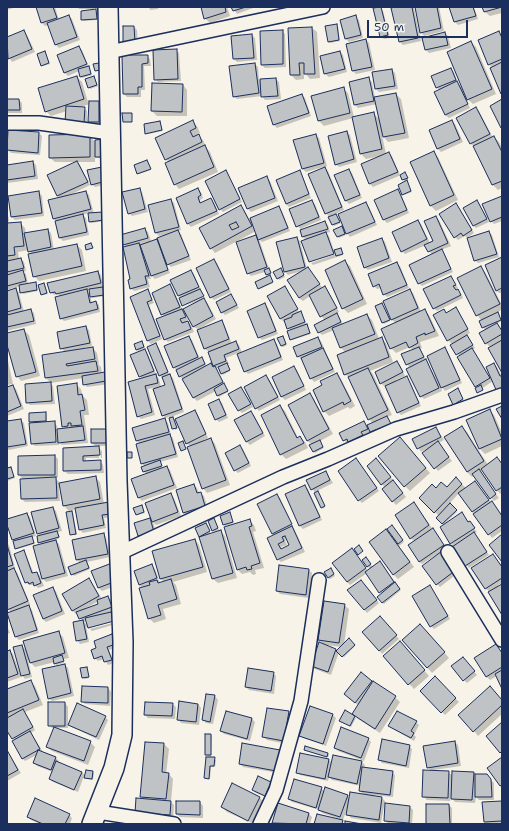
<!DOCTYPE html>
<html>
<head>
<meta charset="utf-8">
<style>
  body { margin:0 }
  #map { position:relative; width:509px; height:831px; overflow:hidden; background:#f7f3e8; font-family:"Shantell Sans",sans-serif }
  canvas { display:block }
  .frame { position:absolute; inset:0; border:8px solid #1b2f5e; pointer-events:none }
  .scale { position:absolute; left:367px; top:20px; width:101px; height:18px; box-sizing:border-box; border:2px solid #1b2f5e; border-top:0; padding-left:5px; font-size:12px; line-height:14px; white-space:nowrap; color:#1b2f5e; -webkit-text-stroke:3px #f7f3e8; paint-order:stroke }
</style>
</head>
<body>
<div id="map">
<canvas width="509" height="831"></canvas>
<div class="frame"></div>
<div class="scale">50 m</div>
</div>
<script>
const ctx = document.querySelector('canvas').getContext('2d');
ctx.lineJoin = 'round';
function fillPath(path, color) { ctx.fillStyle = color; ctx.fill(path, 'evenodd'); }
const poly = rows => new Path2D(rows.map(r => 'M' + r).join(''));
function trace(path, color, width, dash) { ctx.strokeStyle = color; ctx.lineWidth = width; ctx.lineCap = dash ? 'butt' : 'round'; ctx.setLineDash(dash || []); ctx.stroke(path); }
const shadow = poly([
  [7,7,16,7,7,10],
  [37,7,55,7,59,20,69,16,72,19,80,40,59,48,56,45,48,25,45,26,42,23],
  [78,7,94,7,94,9,79,9],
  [149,7,158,7,158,9,150,10],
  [202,7,227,7,230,16,210,23,205,18],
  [232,7,253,7,253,8,237,14],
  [380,7,383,11,390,38,384,39,381,36],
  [400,7,414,8,421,41,403,45,400,42],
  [416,7,439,7,444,31,424,36,421,32],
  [450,7,474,7,478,19,458,25,455,22],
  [484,7,502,7,502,13,490,16,485,12],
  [95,10,97,12,97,20,84,21,82,20],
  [355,17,359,20,363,38,349,42,346,39],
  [337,25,338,27,340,41,330,43,328,41],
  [134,27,137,30,138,46,127,46],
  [312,28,317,32,320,78,310,79,304,72,304,79,296,80,291,75,289,29],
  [24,31,27,35,35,52,12,62,7,54,7,38],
  [282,31,285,34,286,67,265,68,262,65],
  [445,33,448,36,451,48,429,53,426,50,423,39],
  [499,33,502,36,502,93,492,68,489,64],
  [252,35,255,38,257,60,237,62,234,59],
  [366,40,369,43,375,70,356,74,353,71,347,44],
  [471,42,476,47,496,94,473,104,465,97,470,108,449,118,445,115,440,91,437,87,451,69,454,72,458,84,464,89],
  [79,47,82,50,92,75,82,78,79,71,68,76,65,73],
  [176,50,179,53,181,81,158,82,155,79],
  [45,52,50,64,43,66,42,65],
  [340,52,343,55,347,72,329,77,325,74],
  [123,56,147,56,150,59,151,66,144,66,145,90,141,90,141,97,127,97,124,94],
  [255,64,258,67,259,80,276,79,279,82,281,99,265,100,262,96,237,99,234,96],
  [392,70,395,73,398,89,379,92,376,89,373,73],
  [77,77,82,82,88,102,98,102,102,105,101,125,93,125,89,122,90,104,77,108,84,108,87,111,87,126,67,111,51,116,46,111],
  [94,77,98,86,90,89,86,80],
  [368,78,372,82,375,98,396,94,401,99,409,138,388,142,382,135,386,154,389,153,392,156,400,175,405,173,408,179,405,180,412,192,404,195,399,185,405,182,401,175,373,187,370,184,362,164,380,157,380,156,366,159,361,154,353,118,324,126,319,121,312,96,343,88,348,93,354,117,373,113,380,120,377,104,358,108,355,105,350,82],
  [183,85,187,90,187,116,157,116,152,111],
  [302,95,305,98,311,116,277,128,274,125,268,106],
  [7,100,19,100,22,103,22,113,7,113],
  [476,108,479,111,493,138,494,137,499,142,502,148,502,188,498,190,493,185,474,146,471,144,458,118],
  [192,121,197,126,200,133,197,134,203,140,206,147,210,152,218,172,179,189,175,184,169,162,166,159],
  [452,121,455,124,463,142,441,152,438,149],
  [160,122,163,131,148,134,146,133],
  [9,131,39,133,42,136,40,155,11,153,8,150,7,162,7,134,9,136],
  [347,132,350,135,357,162,339,167,336,164],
  [89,135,94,141,104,140,106,158,97,158,95,155,95,162,77,162,80,165,90,185,70,195,70,196,86,192,89,195,94,214,105,221,91,223,89,213,82,215,86,218,89,235,63,241,60,238,56,221,53,218,60,198,58,196,77,162,55,162,50,158],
  [315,135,319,138,327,166,306,172,303,169],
  [433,152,438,157,458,200,436,211,431,206,411,162],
  [147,161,151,170,139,174,138,173],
  [33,162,36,165,38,179,7,183,7,166],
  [325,168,328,171,344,210,335,214,341,223,334,226,330,218,326,213],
  [349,170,352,173,362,198,349,204,346,201,335,175],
  [88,171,108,184,95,187,92,184],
  [299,171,302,175,311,198,289,207,286,204],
  [225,172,228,175,242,202,223,212,220,209],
  [267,178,270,181,278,201,251,212,247,208],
  [139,189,142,192,148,212,132,216,129,213],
  [198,189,201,192,203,198,200,200,201,203,211,199,214,202,219,214,191,227,188,224,177,198],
  [398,191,401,194,409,213,387,223,384,220,375,200],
  [39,192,42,196,44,216,15,220,12,217,9,197],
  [502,197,502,221,494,224,491,221],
  [171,200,174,203,181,230,178,231,181,234,191,260,171,267,166,262,170,273,155,279,150,274,151,279,148,279,150,287,134,291,131,288,132,280,127,247,124,245,145,229,148,232,151,241,164,236,164,235,159,236,156,233,149,206],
  [311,201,315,204,321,220,302,228,302,230,325,222,328,225,330,232,326,233,329,236,334,251,341,249,343,255,313,265,311,263,339,253,338,251,310,261,310,262,303,241,306,240,303,237,301,229,297,226],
  [477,202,480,205,489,222,476,228,473,225],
  [366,204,369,207,377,225,350,237,347,233],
  [240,206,245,211,249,219,279,207,282,211,290,231,262,242,259,239,256,231,215,253,211,248],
  [7,208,9,221,7,222],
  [459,208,474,233,467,238,465,236,458,240,455,237],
  [436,217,439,220,451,246,441,250,444,254,453,272,422,286,419,283,432,255,426,245,405,254,402,251,418,221,421,224,430,243,434,241],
  [20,223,25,228,26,234,48,230,51,233,54,250,77,245,82,250,86,271,39,281,34,276,32,254,29,250,18,252,19,259,21,259,24,262,26,271,23,272,26,274,28,284,35,283,38,291,23,294,20,286,7,290,7,224],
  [343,228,346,235,339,238,335,230],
  [489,232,492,235,499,257,478,263,475,260],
  [255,236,259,239,271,275,269,276,273,283,260,289,258,288,269,277,265,272,251,276,248,273],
  [297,238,300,241,307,269,308,268,311,271,323,289,325,288,328,291,339,312,336,313,340,318,343,325,367,315,372,320,379,339,381,338,386,343,393,362,370,371,373,374,392,415,387,417,391,425,364,435,365,438,352,445,349,442,347,443,344,440,364,422,367,426,373,423,369,419,349,378,345,374,346,353,341,348,334,330,322,335,319,332,325,320,321,316,310,296,303,301,299,298,302,271,288,275,285,272],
  [382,239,385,242,392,262,368,270,364,267],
  [214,260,217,263,231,292,214,300,211,297],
  [345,262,350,266,367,304,348,313,343,308],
  [396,263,400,266,409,288,387,297,384,294,381,288,377,289,374,286],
  [481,267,485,272,502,305,502,310,497,312,502,321,496,324,502,331,502,371,490,347,486,343,486,331,480,322,482,321,477,315],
  [191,271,194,274,203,295,182,298,179,296,172,280],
  [282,271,285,277,279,280,278,278],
  [98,272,101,275,103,286,102,287,104,289,105,296,92,298,90,295,92,303,96,302,99,305,100,312,64,321,61,318,60,297,58,294,54,295,51,292],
  [86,290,90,290,91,295],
  [451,277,458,288,456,289,461,294,463,298,437,311,434,308],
  [44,284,48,294,43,295,42,294],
  [170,286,173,289,183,311,198,302,198,301,184,306,204,297,203,298,207,302,216,319,199,329,200,330,221,321,224,324,232,344,236,342,239,345,242,353,274,341,277,344,283,360,248,374,245,371,238,353,226,358,229,364,226,364,230,371,223,375,219,367,216,369,228,392,219,397,216,391,197,401,194,398,184,379,180,377,174,367,189,337,192,340,200,359,202,358,207,366,211,364,215,368,209,352,205,349,198,329,194,327,187,315,186,316,188,320,186,321,191,325,194,332,168,342,165,339,165,317,162,314],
  [16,289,19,293,24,312,31,310,34,313,36,324,7,331,7,292],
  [286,289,300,314,302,314,311,334,292,340,290,339,291,331,285,321,284,322,281,319,268,297],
  [502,289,502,293,499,293,497,291],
  [410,290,413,293,421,312,425,310,429,315,439,336,420,342,422,348,420,349,438,382,439,381,445,348,448,352,462,383,445,391,439,384,442,391,424,399,421,396,410,368,407,364,413,350,410,347,396,353,391,348,396,323,392,320,384,302],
  [147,291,150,294,154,303,149,305,162,339,151,344,148,341,131,297],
  [231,295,239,308,225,315,222,312],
  [265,304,268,308,278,334,262,340,259,337],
  [382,304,390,321,384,324,383,322],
  [456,309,459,312,470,333,466,335,475,348,472,350,490,377,491,376,487,367,494,364,497,367,502,377,502,394,501,394,498,391,493,381,478,391,476,389,478,388,459,357,460,357,453,345,448,340,434,315,444,310,447,313],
  [86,327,89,330,92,346,79,349,79,350,93,348,97,353,99,364,98,364,101,367,102,374,104,374,108,377,109,384,87,387,84,384,83,378,51,383,46,378,43,356,65,352,61,348],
  [24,330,29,335,40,376,21,381,17,376,7,341,7,334],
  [283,337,287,345,283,347,281,346],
  [318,338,321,341,335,372,314,382,311,378,302,359,301,359,298,356],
  [142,342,145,348,138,351,137,349],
  [156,344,159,348,170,376,173,378,184,412,171,417,174,419,177,429,175,430,169,417,166,418,163,415,154,388,148,389,155,415,141,419,138,416,143,379,140,376,145,351,148,354,156,374,155,374,159,379,161,387,166,385,160,375],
  [7,356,13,384,7,385],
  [397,362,400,365,405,376,396,380,396,382,406,377,409,381,421,406,401,415,398,412,386,386,384,386,381,383],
  [294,367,297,370,306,390,285,400,282,397,273,377],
  [337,374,341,379,355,406,350,409,348,407,329,416,324,411],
  [266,376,269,379,280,400,259,411,256,408],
  [50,383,53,386,55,404,30,405,27,402],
  [76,384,81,389,82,395,87,400,89,415,84,415,88,443,62,445,58,442,59,445,35,446,32,443,33,424,30,421,46,413,47,415,47,423,54,422,57,426,58,430,66,429,63,426],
  [13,386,16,389,24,409,7,416,7,388],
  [241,388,253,407,242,413,239,410],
  [459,391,464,401,455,405,454,404],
  [310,394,314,399,333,434,320,441,324,448,315,453,312,445,307,440],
  [219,400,222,403,228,418,219,422,216,419],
  [280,406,285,411,298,438,300,437,305,442,308,448,286,459,281,454],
  [489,410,494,415,502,433,502,446,485,454,480,449,467,420],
  [195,411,198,415,208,438,204,440,204,441,211,439,215,444,230,485,207,493,203,488,190,446,186,443],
  [251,412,254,415,265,436,250,445,247,442,236,420],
  [21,420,24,423,28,446,9,450,7,448,7,422],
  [165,420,168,423,171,435,170,435,173,438,178,457,160,462,163,471,167,467,170,470,177,488,142,501,139,498,132,480,146,474,142,468,145,467,142,463,140,444,137,441,133,429],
  [462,427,467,432,488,465,502,464,502,492,500,494,482,470,479,472,499,498,494,501,474,475,472,477,467,472],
  [436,429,444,440,438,443,452,461,438,471,424,453,429,448,421,452,414,440],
  [106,430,110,446,97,446,102,451,102,458,101,458,100,449,98,449,99,458,86,458,86,462,100,461,103,465,104,473,68,474,64,471,64,449,97,448,92,443],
  [400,438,430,473,410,491,405,486],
  [240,446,243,449,251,466,238,473,235,470],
  [55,456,58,459,58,477,55,478,59,482,59,484,95,477,100,482,104,504,114,517,104,518,106,528,83,533,80,530,76,509,69,511,64,506,61,488,59,488,60,501,25,502,22,499,21,480,24,480,19,475],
  [356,459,379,491,362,503,359,500],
  [379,462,406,497,396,505,383,490,385,488,382,484],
  [11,468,15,478,7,481,7,470],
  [326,472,333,483,317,491,319,494,325,507,323,509,316,493,312,489],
  [456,479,466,488,475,482,502,516,502,531,492,538,459,493,449,504,457,512,445,523,462,514,477,532,474,534,489,555,469,568,441,528,444,525,437,518,440,517,420,498,436,489,447,488],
  [194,485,197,488,199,493,200,493,204,496,208,509,187,516,184,513],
  [305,486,308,489,322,520,303,529,300,526,286,495],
  [171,494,174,498,181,516,156,525,153,522,146,504],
  [277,495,280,498,305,552,281,562,278,559,274,536,258,505],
  [288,539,291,545,282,550,281,547,287,545,285,540],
  [142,506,145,513,138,515,136,514],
  [417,507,446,548,441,552,458,573,440,587,437,584,437,556,436,555,422,564,419,561,415,542,411,538],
  [53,508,56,511,62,531,58,532,60,538,55,540,59,544,68,576,46,582,43,579,35,547,42,545,39,542,41,536,38,534],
  [72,512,73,513,77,535,72,535,71,534],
  [230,513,234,523,225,526,224,524],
  [27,514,30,517,36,536,32,537,35,544,17,549,15,542,12,539,7,520],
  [150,519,153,522,157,535,142,539,139,536],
  [249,520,254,525,256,531,253,532,264,568,255,570,256,574,253,575,250,572,242,574,237,569],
  [215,521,219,530,214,532,213,530],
  [206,524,211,534,221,532,225,536,237,578,218,583,213,579,199,536],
  [394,528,404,542,399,546,414,567,398,579,393,574,386,530,393,538],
  [103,534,106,537,110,557,87,562,90,569,74,576,69,567,80,563,77,560,74,540],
  [195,540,199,545,207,572,173,582,176,585,181,604,163,609,166,619,154,623,149,618,143,588,139,585,152,566,155,569,160,583,164,582,161,579],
  [7,544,9,545,15,568,13,569,17,572,30,604,27,605,32,610,39,633,19,640,16,637,9,613,11,612,7,607,7,572,8,572],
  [23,552,26,555,34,574,37,573,40,576,44,586,38,588,35,585,29,585,26,582],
  [355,553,368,571,370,569,364,561,368,560,373,568,380,562,401,590,384,604,378,597,382,594,367,573,350,585,347,582],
  [493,555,502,567,502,583,498,585,499,587,502,585,502,613,489,591,486,589],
  [280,566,309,570,312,573,309,598,280,594,277,591],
  [332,571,335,576,330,579,325,573],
  [93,572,121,584,102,591,99,588],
  [89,579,102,599,108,597,111,600,115,610,110,612,114,616,115,620,89,627,89,629,86,626,89,642,80,644,77,640,82,621,78,613,76,614,73,611,63,594],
  [99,601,100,605,84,609],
  [87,621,88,626,84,622],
  [364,584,379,603,367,613,349,590],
  [53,588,56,591,65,614,46,622,43,619],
  [432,589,450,619,434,629,431,626],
  [344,605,349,609,344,645,349,640,355,646,344,657,339,652,331,675,315,669,312,666,324,645,319,640],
  [327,645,341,647,337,651,327,646],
  [383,620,399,639,382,654,379,650],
  [116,622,116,624,92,631,90,629],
  [7,626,10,633,7,634],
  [425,630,449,658,432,673,403,640],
  [58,632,63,637,69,658,64,659,64,663,56,665,55,662,35,667,28,660,32,677,25,679,22,675,22,646,28,652],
  [112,636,115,639,118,647,109,650,114,663,108,665,104,659,98,661,95,658,98,649],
  [496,645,502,653,502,687,497,676,490,680,487,677,476,659],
  [404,647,429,676,414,689,384,656],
  [10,651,13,654,21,677,7,682,7,652],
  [466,661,477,675,467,683,464,680],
  [65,665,68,668,74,696,52,701,49,698],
  [86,668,89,678,85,679,83,678],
  [273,673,276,676,274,694,249,690,246,687],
  [361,674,373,683,395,697,400,702,380,733,358,719,353,714,359,706,348,697],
  [435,678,459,702,445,715,421,691],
  [30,681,35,686,43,705,25,712,35,730,31,733,43,752,56,758,59,761,58,763,82,772,86,777,93,772,94,773,93,780,87,779,84,776,78,792,53,782,50,779,53,772,37,766,34,762,37,755,25,761,22,758,15,740,7,729,7,720,10,718,7,716,7,690],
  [108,688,111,692,110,706,85,704,82,701],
  [215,696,218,700,213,724,206,723,203,720],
  [502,701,502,714,478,736,474,731],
  [65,703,68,707,68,728,55,728,90,742,95,747,88,765,52,751,47,747,54,728,52,728,49,725],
  [172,704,176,707,175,719,148,718,145,715],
  [198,704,201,708,199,725,181,723,178,719],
  [310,707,333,715,336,718,326,746,303,738,300,735],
  [226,712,252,719,255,722,250,741,224,734,221,731],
  [289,712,292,715,287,744,267,740,264,737],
  [345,712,356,718,351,727,342,722],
  [105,717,108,720,99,740,72,727,69,724],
  [416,722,419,725,414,735,416,737,414,741,393,729,390,726],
  [211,735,212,736,211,758,216,760,215,767,211,767,210,779,207,779,205,778,209,758,206,755],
  [368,739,371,742,364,761,338,751,335,747],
  [455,742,458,745,461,766,433,770,433,771,448,772,453,776,473,773,476,775,490,779,494,783,494,800,479,800,476,797,475,803,455,802,451,797,450,801,427,800,424,797,431,771,428,767],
  [146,743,164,744,169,749,166,774,169,774,173,779,171,802,174,805,173,818,139,816,144,800,141,796],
  [409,746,412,749,409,768,382,763,379,759],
  [7,750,21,773,7,781],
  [305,750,328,753,329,755,328,757],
  [279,751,282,754,279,773,243,767,240,764],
  [334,756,362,762,365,765,364,769,392,772,395,775,393,797,372,795,372,797,382,798,385,801,381,823,351,818,348,815,348,806,343,820,322,813,320,810,292,802,289,799,321,788,325,792,347,796,350,799,365,796,360,791,361,786,332,780,329,777,328,781,300,775,297,772,329,760,332,763],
  [270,783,273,786,268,798,256,793,253,790],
  [259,797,264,802,254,824,227,812,222,807],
  [200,802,203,806,203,818,180,817,177,814],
  [502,802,502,824,487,824,484,822],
  [449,805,452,808,452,824,427,824],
  [410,807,413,810,412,824,388,824,385,820],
  [309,814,312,817,310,824,275,824,273,823],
  [69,815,72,818,70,824,40,824,31,820,28,817]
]);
const building = poly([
  [36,7,53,7,57,18,41,23,36,7],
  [201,7,225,7,226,12,204,19,201,7],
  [231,7,246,7,233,11,231,7],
  [381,7,388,35,380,37,373,8,381,7],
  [395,7,412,7,418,38,399,42,391,8,395,7],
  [415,7,437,7,441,28,420,33,415,7],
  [449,7,473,7,476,16,454,22,449,7],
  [482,7,502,7,484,12,482,7],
  [96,9,97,19,81,20,81,11,96,9],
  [69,15,77,37,55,45,47,23,69,15],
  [356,15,361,35,345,39,340,20,356,15],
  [337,24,339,40,328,42,325,26,337,24],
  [123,26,134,26,135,43,123,43,123,26],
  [312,27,315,74,304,74,304,63,299,63,300,75,290,75,288,28,312,27],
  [24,30,32,49,8,59,7,37,24,30],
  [283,30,283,64,261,65,260,31,283,30],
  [499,31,502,38,502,59,488,65,478,40,499,31],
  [445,32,448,45,425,50,422,38,445,32],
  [252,34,254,58,233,59,231,36,252,34],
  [366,39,372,67,352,71,346,44,366,39],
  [471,41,492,89,467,100,447,52,471,41],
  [79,46,87,64,64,73,57,55,79,46],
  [177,49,178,79,154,80,153,50,177,49],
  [45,51,49,63,41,66,37,54,45,51],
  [340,51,345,69,324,74,320,56,340,51],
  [122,55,148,55,148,63,142,64,142,87,138,87,138,94,123,94,122,55],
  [502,62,502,94,501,94,490,68,502,62],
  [99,63,100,70,95,71,93,64,99,63],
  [255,63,259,93,233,97,229,66,255,63],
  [89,66,91,74,80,77,78,69,89,66],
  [451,68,456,80,436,88,431,76,451,68],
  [392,69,395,86,375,89,372,72,392,69],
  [77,76,84,99,45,112,38,88,77,76],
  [94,76,97,85,88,88,85,79,94,76],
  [369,77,374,101,354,105,349,82,369,77],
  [276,78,278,96,261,97,260,79,276,78],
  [457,81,468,104,445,115,434,92,457,81],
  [152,83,183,84,182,112,151,111,152,83],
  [344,87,350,113,318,121,311,96,344,87],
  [396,93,405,133,383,137,374,97,396,93],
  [302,94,309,113,273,125,267,106,302,94],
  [7,99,19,99,20,110,7,110,7,99],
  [502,99,502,128,501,128,490,106,502,99],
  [89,101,99,101,99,122,88,122,89,101],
  [66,106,85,107,84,123,65,123,66,106],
  [476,107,490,134,470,144,456,118,476,107],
  [374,112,382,149,360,154,352,117,374,112],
  [122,113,132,113,132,122,123,122,122,113],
  [193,120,196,128,190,131,193,137,199,134,202,142,165,160,155,138,193,120],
  [452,120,460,139,437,149,429,130,452,120],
  [160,121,162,130,145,134,144,124,160,121],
  [8,130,39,132,38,153,7,150,8,130],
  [347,131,354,159,335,165,328,136,347,131],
  [90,134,90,157,49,158,49,135,90,134],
  [316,134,324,163,302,169,293,140,316,134],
  [494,136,502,152,502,181,492,185,473,146,494,136],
  [105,139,105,157,95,157,95,140,105,139],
  [205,145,214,167,174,185,165,163,205,145],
  [434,151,454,195,430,206,410,162,434,151],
  [389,152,398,172,369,184,361,164,389,152],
  [147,160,151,169,137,174,134,165,147,160],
  [33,161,35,176,7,180,7,165,33,161],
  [77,161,88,182,57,196,47,175,77,161],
  [102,167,106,181,91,185,87,170,102,167],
  [325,167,342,207,325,214,308,174,325,167],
  [349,169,360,195,345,201,334,175,349,169],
  [226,170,240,199,219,210,205,181,226,170],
  [300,170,309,194,286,204,276,180,300,170],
  [405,172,408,178,402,180,400,175,405,172],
  [267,176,275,198,247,209,238,188,267,176],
  [407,180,411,191,402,195,398,185,407,180],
  [140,188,145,209,128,214,122,192,140,188],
  [198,188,201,195,198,197,200,203,211,198,217,211,187,224,176,198,198,188],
  [398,189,407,210,383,220,374,200,398,189],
  [39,191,42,213,11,217,8,196,39,191],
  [86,191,91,209,53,219,48,200,86,191],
  [502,196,502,217,490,222,482,204,502,196],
  [171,199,179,227,155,233,148,205,171,199],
  [312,200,319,217,296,227,289,209,312,200],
  [477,200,487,219,473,226,463,208,477,200],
  [366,202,375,222,346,234,338,214,366,202],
  [456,203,472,230,463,236,461,233,454,238,439,214,456,203],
  [241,205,252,226,210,249,199,228,241,205],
  [236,222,239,227,232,230,229,225,236,222],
  [279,206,288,228,258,240,250,218,279,206],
  [103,212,104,220,89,222,88,213,103,212],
  [83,214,87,232,59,238,55,221,83,214],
  [336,214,340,222,332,225,328,217,336,214],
  [436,216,448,243,428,252,424,245,433,241,424,221,436,216],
  [418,220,427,239,401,252,392,232,418,220],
  [325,221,328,229,302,237,300,230,325,221],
  [21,222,24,246,14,247,15,255,7,256,7,223,21,222],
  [342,226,345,234,337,237,333,230,342,226],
  [145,228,148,238,123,245,120,235,145,228],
  [48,229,51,247,28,252,24,233,48,229],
  [178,230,189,256,167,265,157,238,178,230],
  [489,231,497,254,474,261,467,238,489,231],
  [326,232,334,254,309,262,301,241,326,232],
  [256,235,267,267,247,274,236,242,256,235],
  [297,237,305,267,284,272,276,242,297,237],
  [382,238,389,258,364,268,357,247,382,238],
  [157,239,168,270,151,276,140,245,157,239],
  [91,243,93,248,86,250,85,245,91,243],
  [139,243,149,276,145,276,147,284,130,289,128,280,130,279,123,247,139,243],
  [77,244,82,266,33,277,28,254,77,244],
  [341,248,343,254,336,256,334,250,341,248],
  [442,249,451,269,418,284,409,265,442,249],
  [502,257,502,288,496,291,485,265,502,257],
  [21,258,24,268,7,272,7,261,21,258],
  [214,259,229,289,210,298,196,268,214,259],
  [345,260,363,299,342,309,325,270,345,260],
  [397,262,407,285,383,295,379,284,373,287,368,274,397,262],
  [481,266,500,304,476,316,457,278,481,266],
  [308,267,320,284,299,298,287,280,308,267],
  [269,268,271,273,266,275,264,270,269,268],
  [281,268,284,275,277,279,273,272,281,268],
  [23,270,26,281,7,286,7,275,23,270],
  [191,270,199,287,178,296,170,280,191,270],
  [98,271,101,283,56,294,55,292,50,293,47,283,98,271],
  [270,275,273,282,258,289,255,282,270,275],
  [451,276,456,285,453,286,456,290,458,289,461,295,433,309,423,289,451,276],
  [36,282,37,290,20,293,19,285,36,282],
  [44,283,47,293,41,295,38,285,44,283],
  [170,284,180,307,161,315,152,293,170,284],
  [285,286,298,309,280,319,267,296,285,286],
  [325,286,337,308,320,317,309,295,325,286],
  [103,287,104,295,90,297,89,289,103,287],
  [16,288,21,308,7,312,7,291,16,288],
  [87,289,90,303,96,301,98,309,60,319,55,297,87,289],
  [148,289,152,300,147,302,160,336,147,341,130,297,148,289],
  [200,289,204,296,182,306,179,298,200,289],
  [410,289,418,308,391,320,383,301,410,289],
  [231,294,237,305,221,313,216,302,231,294],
  [204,298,213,316,193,327,183,309,204,298],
  [265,303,276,331,258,338,247,311,265,303],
  [382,303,390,320,382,323,375,306,382,303],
  [456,307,468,329,447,341,433,315,444,309,446,313,456,307],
  [31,309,34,321,7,327,7,315,31,309],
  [182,309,186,317,180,319,182,323,188,321,191,329,164,340,156,319,182,309],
  [425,309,435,331,425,335,425,333,416,337,418,343,409,348,406,342,390,349,381,329,425,309],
  [301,311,305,322,287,329,284,320,292,317,292,315,301,311],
  [498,312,501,320,482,328,479,321,498,312],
  [337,313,341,322,318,333,314,325,337,313],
  [367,314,375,334,340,348,332,328,367,314],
  [222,320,229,339,204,349,197,330,222,320],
  [497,323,502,331,502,334,485,344,479,333,497,323],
  [307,324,310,333,290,340,287,331,307,324],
  [86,326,90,343,60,349,57,332,86,326],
  [24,329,36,372,16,377,7,345,7,333,24,329],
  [467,335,473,345,456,355,450,345,467,335],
  [189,336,198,357,173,368,164,346,189,336],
  [283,336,286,344,281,346,277,338,283,336],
  [318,337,322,347,297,357,293,347,318,337],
  [382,337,389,357,344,375,337,355,382,337],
  [274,339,281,357,244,372,237,354,274,339],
  [502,340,502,373,488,348,502,340],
  [142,341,144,347,136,350,134,344,142,341],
  [236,341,239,349,224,355,226,361,213,366,208,352,236,341],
  [156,343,168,372,159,376,147,347,156,343],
  [93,347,95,359,66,364,67,366,96,361,98,371,45,378,42,355,93,347],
  [419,347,424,357,406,365,401,354,419,347],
  [445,347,460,380,441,388,427,356,445,347],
  [323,348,333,369,310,379,301,358,323,348],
  [472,348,490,378,475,387,457,357,472,348],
  [145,349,154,371,139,377,130,355,145,349],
  [202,357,205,364,179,377,176,370,202,357],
  [426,359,439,388,420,397,406,369,426,359],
  [397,361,403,372,380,384,375,372,397,361],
  [211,363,213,367,215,366,223,382,193,398,182,379,211,363],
  [227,363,230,370,221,374,218,367,227,363],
  [494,363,500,376,502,376,502,389,497,392,486,367,494,363],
  [294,366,304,386,281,397,272,377,294,366],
  [368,368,388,410,368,420,348,377,368,368],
  [105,372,106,381,83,385,82,376,105,372],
  [337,373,351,401,344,405,343,402,323,412,313,390,322,385,320,381,337,373],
  [156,374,158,383,145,386,152,412,137,417,128,382,156,374],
  [170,374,182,409,162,416,153,389,165,385,162,377,170,374],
  [266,375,278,397,255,409,244,387,266,375],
  [407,376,419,403,397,413,385,386,407,376],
  [51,382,52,401,26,403,25,384,51,382],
  [77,383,78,395,82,394,85,410,80,411,82,425,71,426,71,423,68,423,68,426,62,427,57,386,77,383],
  [224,383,228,391,217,396,214,389,224,383],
  [13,385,21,406,7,412,7,387,13,385],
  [481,385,483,390,477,393,475,388,481,385],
  [241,387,251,404,238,411,228,394,241,387],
  [458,388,463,399,453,405,448,394,458,388],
  [310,393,329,429,307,441,288,405,310,393],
  [219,399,226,415,215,420,208,404,219,399],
  [280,405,297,438,300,436,304,443,280,455,261,415,280,405],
  [502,406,502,419,496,409,502,406],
  [490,409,502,439,479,449,466,420,490,409],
  [195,410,206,434,186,444,175,419,195,410],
  [251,411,263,433,246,442,234,420,251,411],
  [46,412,46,421,29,422,29,413,46,412],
  [387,416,391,424,370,432,367,425,387,416],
  [173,417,177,428,172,429,169,418,173,417],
  [165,418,169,432,136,441,132,428,165,418],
  [21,419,26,444,7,447,7,421,21,419],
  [55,421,56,442,31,444,29,423,55,421],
  [364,421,368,429,361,432,363,435,348,442,347,439,343,441,339,433,364,421],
  [83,426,85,440,58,443,57,429,83,426],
  [462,426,484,461,467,472,444,437,462,426],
  [436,427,441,437,417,449,412,439,436,427],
  [91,429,107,429,107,443,91,443,91,429],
  [170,434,176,454,141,464,136,444,170,434],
  [400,437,426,468,404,487,378,456,400,437],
  [211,438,226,480,202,489,187,447,211,438],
  [320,440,323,447,313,452,309,445,320,440],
  [183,441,186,449,181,451,178,443,183,441],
  [438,441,449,457,434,469,422,453,438,441],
  [240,445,249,463,234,471,225,453,240,445],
  [99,446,100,455,83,456,83,461,101,460,101,470,63,471,63,448,99,446],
  [127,452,132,452,132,458,127,458,127,452],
  [55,455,55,475,18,475,18,456,55,455],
  [497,457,502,464,502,487,496,491,481,469,497,457],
  [356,458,377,488,358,501,338,471,356,458],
  [376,458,391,477,381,485,367,466,376,458],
  [160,460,162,466,143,472,141,467,160,460],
  [167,466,174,485,138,498,131,479,167,466],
  [11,467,14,477,7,479,7,468,11,467],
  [479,469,496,494,490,499,472,474,479,469],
  [326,471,330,480,311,490,306,480,326,471],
  [96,476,100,499,63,506,59,483,96,476],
  [56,477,57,498,21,499,20,479,56,477],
  [456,477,462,484,434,513,419,498,432,484,436,488,441,482,447,487,456,477],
  [393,480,403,493,392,502,382,489,393,480],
  [475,481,489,500,472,512,458,493,475,481],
  [194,484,197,493,201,492,205,506,183,513,176,490,194,484],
  [305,485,320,517,299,526,285,494,305,485],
  [318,491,325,506,321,508,314,493,318,491],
  [171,493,178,512,152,522,145,503,171,493],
  [277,494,292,524,272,534,257,504,277,494],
  [492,501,502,516,502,525,488,535,473,514,492,501],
  [109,502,111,514,102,515,104,525,79,530,75,508,109,502],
  [414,502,429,525,410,539,395,515,414,502],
  [450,503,457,510,442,524,436,518,450,503],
  [142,505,144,512,136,515,133,508,142,505],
  [53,507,59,528,37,534,31,512,53,507],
  [72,511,76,534,70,535,66,512,72,511],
  [230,512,233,522,223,525,220,516,230,512],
  [462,512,468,522,470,521,475,528,450,544,440,527,462,512],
  [27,513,34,533,12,540,7,525,7,519,27,513],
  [150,518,154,532,138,536,134,523,150,518],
  [214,518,218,528,212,531,208,521,214,518],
  [250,519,252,526,249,527,260,563,251,566,252,569,247,570,246,567,237,570,224,527,250,519],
  [206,523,210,531,199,537,195,528,206,523],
  [392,525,403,540,398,544,387,529,392,525],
  [292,526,302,548,277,560,267,538,292,526],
  [285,536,289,545,281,549,278,544,284,541,282,537,285,536],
  [433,528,444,545,419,562,408,545,433,528],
  [386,529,410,562,393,575,369,542,386,529],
  [221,530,233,573,212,579,199,537,221,530],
  [57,531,59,537,38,543,37,536,57,531],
  [474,532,487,552,465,566,452,547,474,532],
  [104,533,108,554,76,560,72,540,104,533],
  [502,534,502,562,489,545,502,534],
  [32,536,34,543,15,549,13,541,32,536],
  [195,539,203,567,160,579,152,551,195,539],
  [56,540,65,573,42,579,33,546,56,540],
  [7,545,13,565,7,567,7,545],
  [359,545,363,551,358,555,354,549,359,545],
  [352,548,366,568,347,582,332,563,352,548],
  [24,550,32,573,37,572,41,583,34,586,33,582,29,584,28,582,25,583,14,554,24,550],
  [442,551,456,570,436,585,422,566,442,551],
  [493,554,502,567,502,578,485,589,471,568,493,554],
  [366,557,371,564,367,567,362,560,366,557],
  [86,560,89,568,71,575,68,567,86,560],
  [380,561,394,582,379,593,365,572,380,561],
  [112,563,119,580,98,588,91,571,112,563],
  [152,564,157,578,139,585,134,571,152,564],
  [279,565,309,569,306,595,276,591,279,565],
  [14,568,28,601,7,610,7,571,14,568],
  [331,568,334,574,328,578,324,572,331,568],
  [89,578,99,596,72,611,62,594,89,578],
  [171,579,177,599,158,605,161,615,148,619,139,588,150,585,149,582,157,580,158,583,171,579],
  [361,580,377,600,364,610,347,590,361,580],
  [395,582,400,589,382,603,377,597,395,582],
  [502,584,502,615,488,592,502,584],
  [430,585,448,616,430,627,412,596,430,585],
  [53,587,62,611,43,619,33,595,53,587],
  [108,596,112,607,79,619,76,612,98,604,97,600,108,596],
  [324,601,345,604,339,643,318,640,324,601],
  [29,605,37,630,15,637,7,613,29,605],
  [111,612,114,621,88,628,85,618,111,612],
  [380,616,397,635,379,651,362,632,380,616],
  [83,620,87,639,76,641,73,622,83,620],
  [420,624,445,652,427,668,402,640,420,624],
  [59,631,65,653,30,663,23,641,59,631],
  [112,634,116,644,107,647,112,660,104,662,102,656,94,659,91,650,96,648,94,641,112,634],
  [349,638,355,645,342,657,336,651,349,638],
  [400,641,425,670,408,685,383,656,400,641],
  [319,642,336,649,328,672,311,666,319,642],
  [496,644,502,653,502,667,486,677,474,658,496,644],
  [22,645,30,674,21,676,13,647,22,645],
  [10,650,18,674,7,678,7,651,10,650],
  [62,655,64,661,54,664,53,658,62,655],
  [463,657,475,671,463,681,451,666,463,657],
  [65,664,71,693,48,699,42,669,65,664],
  [87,667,89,677,82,678,80,668,87,667],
  [248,668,274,672,271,691,245,687,248,668],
  [502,670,502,689,495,674,502,670],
  [361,672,372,681,355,703,344,694,361,672],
  [435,676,456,698,441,713,420,691,435,676],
  [31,680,39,700,7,713,7,689,31,680],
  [373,681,396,696,375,729,352,714,373,681],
  [82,686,108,687,108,703,81,702,82,686],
  [490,686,502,700,502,705,473,732,458,715,490,686],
  [206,694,215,695,210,722,202,720,206,694],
  [179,701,198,704,196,722,177,720,179,701],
  [48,702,65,702,65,726,48,726,48,702],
  [145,702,173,703,172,716,144,715,145,702],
  [77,703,106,716,96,737,68,725,77,703],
  [310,706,333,714,323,744,299,736,310,706],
  [267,708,289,711,284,741,262,737,267,708],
  [23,709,33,727,12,739,7,731,7,718,23,709],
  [345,710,355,716,350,726,339,721,345,710],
  [226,711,252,718,247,739,220,731,226,711],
  [397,711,417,721,411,731,414,733,411,738,388,726,397,711],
  [502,722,502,751,500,753,486,736,502,722],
  [54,727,91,741,84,761,46,747,54,727],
  [341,727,369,738,361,758,334,748,341,727],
  [30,731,40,749,22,759,12,741,30,731],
  [205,734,211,734,211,755,205,755,205,734],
  [382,739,410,745,406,766,378,760,382,739],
  [455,741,458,763,427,768,423,746,455,741],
  [145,742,164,743,162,772,169,773,166,799,140,797,145,742],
  [242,743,280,750,276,771,239,764,242,743],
  [305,746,328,753,327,757,304,750,305,746],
  [7,750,18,770,7,776,7,750],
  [38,750,56,757,51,770,33,763,38,750],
  [300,753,329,759,325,779,296,773,300,753],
  [333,755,362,761,357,784,328,777,333,755],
  [206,757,215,757,214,766,210,766,209,779,204,778,206,757],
  [502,757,502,785,500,786,487,768,502,757],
  [56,761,82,772,74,790,49,779,56,761],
  [362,767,393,771,390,795,359,791,362,767],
  [86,770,93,771,92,779,84,778,86,770],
  [423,770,449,771,448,798,422,797,423,770],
  [452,771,474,772,472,800,451,799,452,771],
  [475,774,487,774,491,779,492,797,475,797,475,774],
  [258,776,271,782,265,796,252,790,258,776],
  [294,779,322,787,316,808,288,799,294,779],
  [232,783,260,797,248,821,221,807,232,783],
  [325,787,348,795,340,817,318,810,325,787],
  [350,792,382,797,379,820,346,815,350,792],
  [35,798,70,814,65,824,43,824,27,817,35,798],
  [136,798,171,801,170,815,135,813,136,798],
  [176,801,200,801,200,815,176,814,176,801],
  [502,801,502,821,484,822,482,802,502,801],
  [278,803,309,813,306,824,272,823,278,803],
  [385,803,410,806,409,823,384,821,385,803],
  [426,804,449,804,450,824,426,824,426,804],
  [317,814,343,820,342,824,314,824,317,814],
  [345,821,362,824,345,824,345,821]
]);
const street = poly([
  [109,52,323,7],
  [7,123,39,123,110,133],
  [448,552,502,640],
  [120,553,283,477,328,459,396,429,454,412,502,395],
  [98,812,174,824],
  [260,824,276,790,301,701,319,580]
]);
const secondary = poly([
  [92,824,114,768,122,735,123,642,117,481,108,7]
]);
fillPath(shadow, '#0003');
fillPath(building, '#c0c3c5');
trace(building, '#1b2f5e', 1);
trace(street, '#1b2f5e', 16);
trace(secondary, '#1b2f5e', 22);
trace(street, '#f7f3e8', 13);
trace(secondary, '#f7f3e8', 19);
</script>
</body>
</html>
